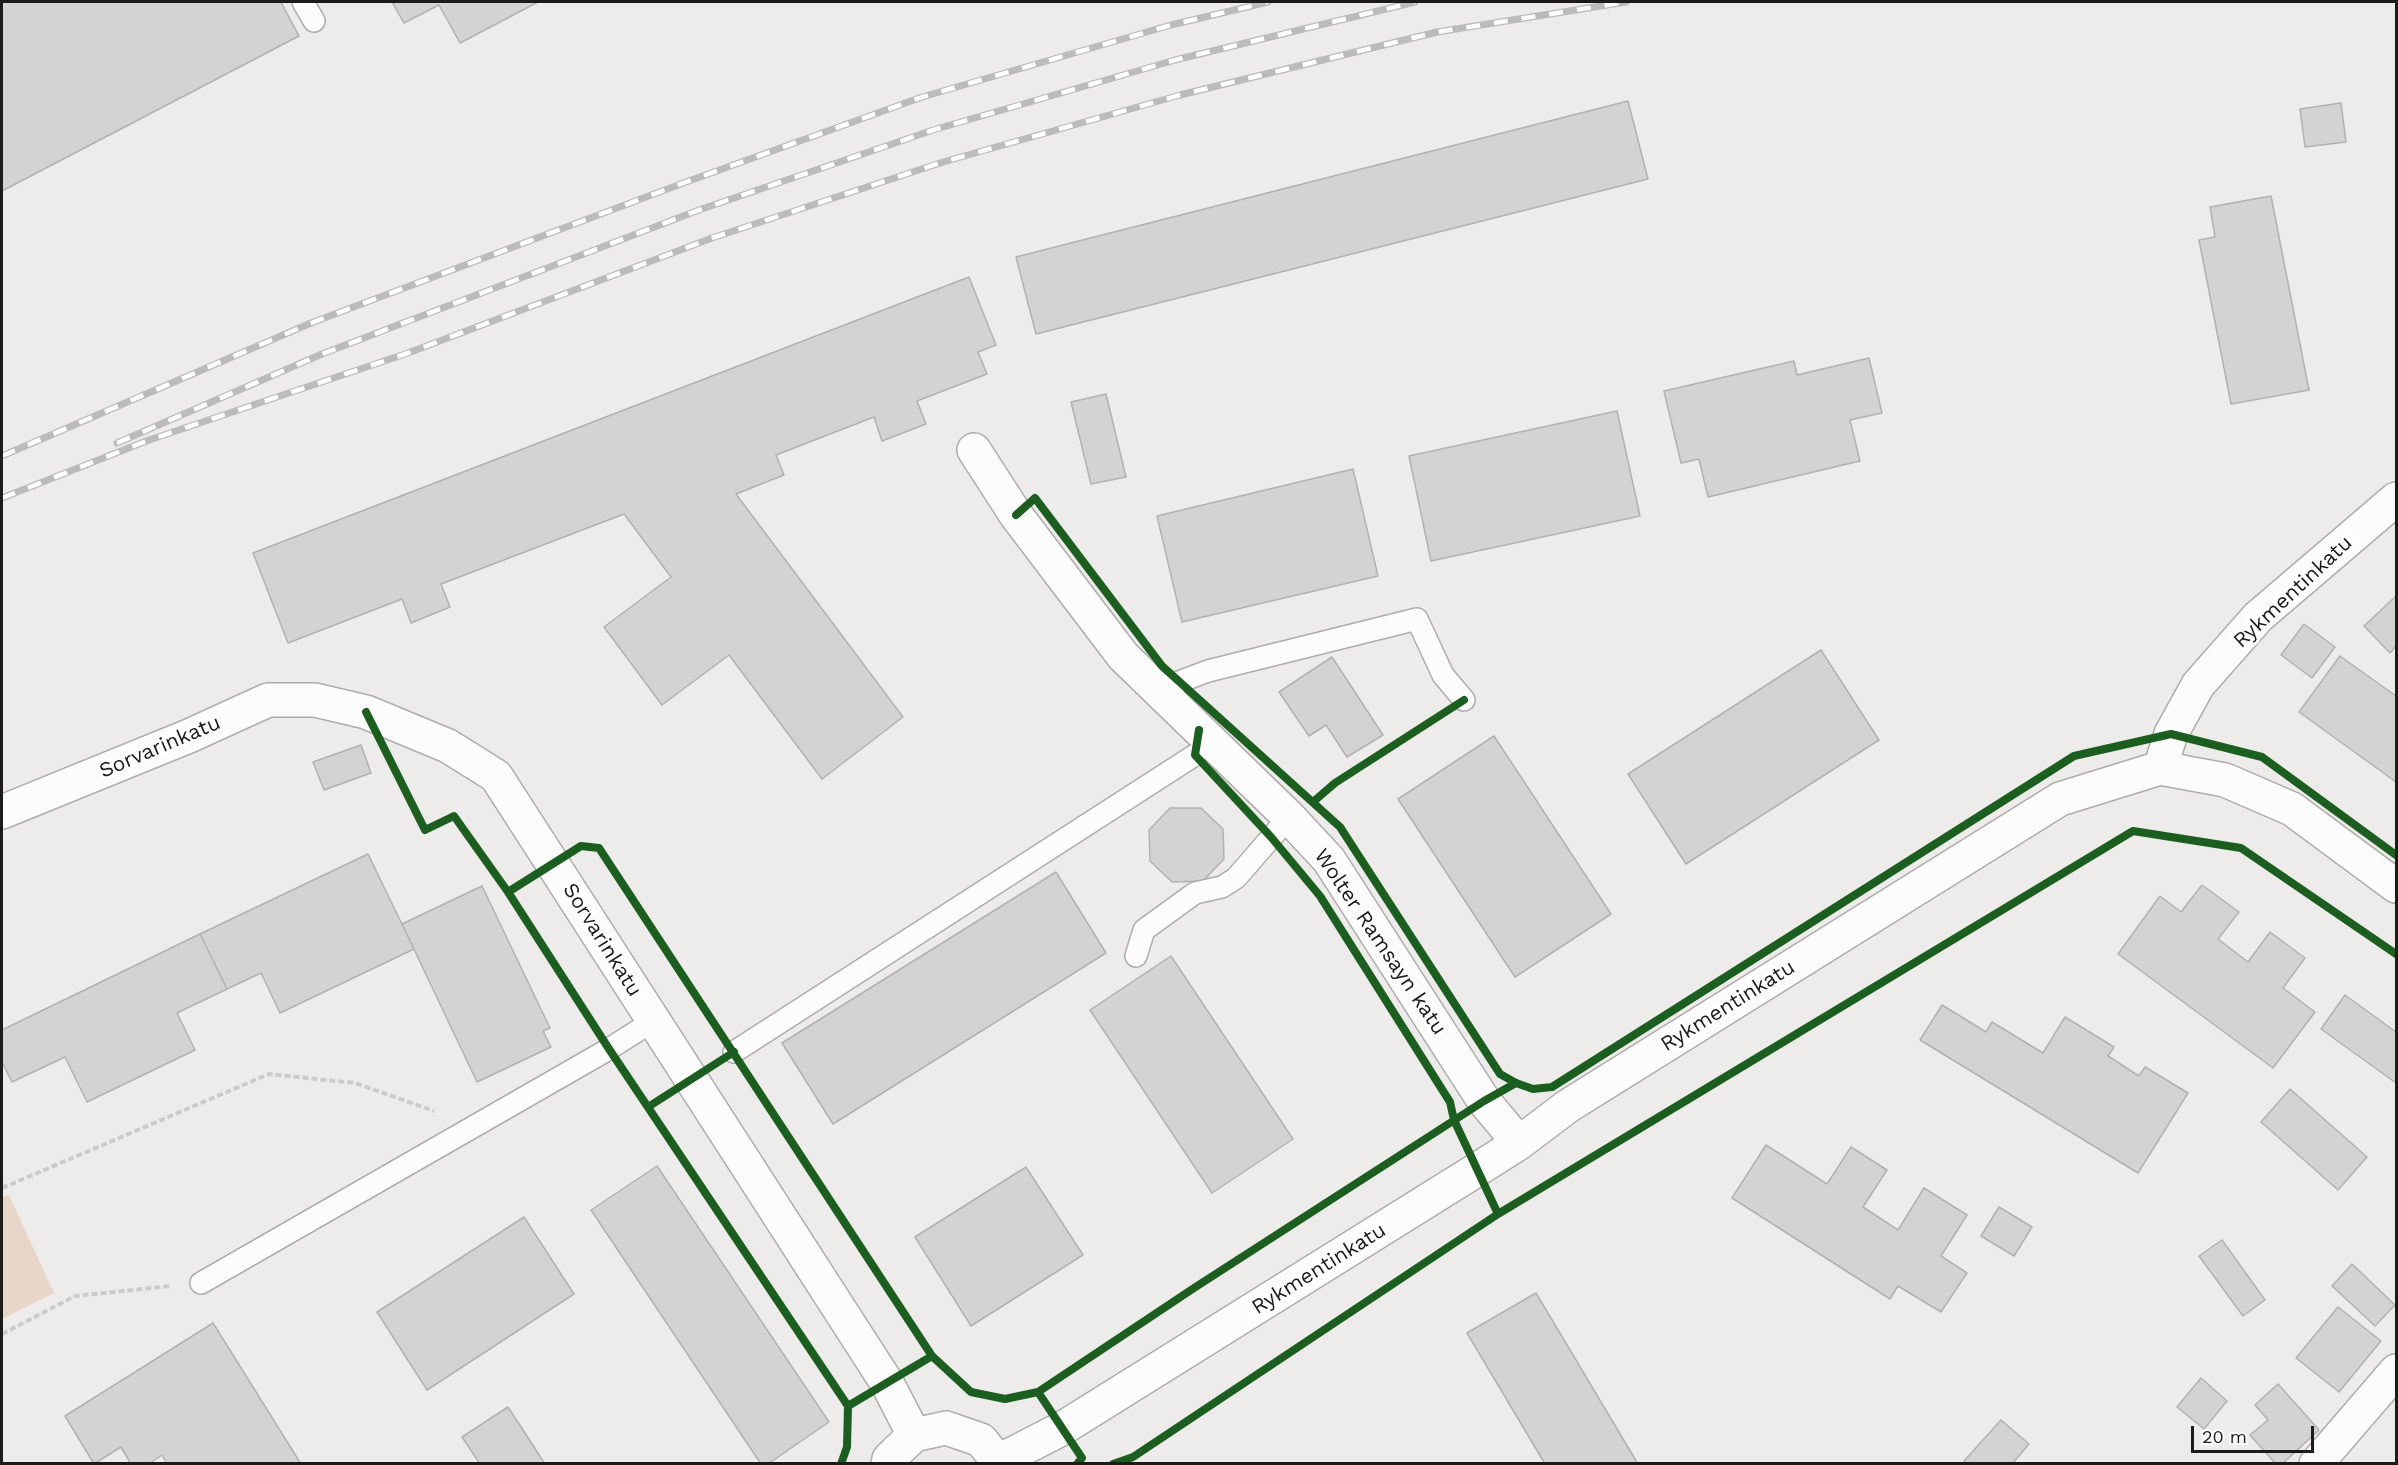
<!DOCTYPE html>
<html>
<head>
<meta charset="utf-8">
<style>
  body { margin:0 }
  #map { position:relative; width:2398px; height:1465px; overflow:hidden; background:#eeeceb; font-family:"Work Sans",sans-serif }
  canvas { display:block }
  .frame { position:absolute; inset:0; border:3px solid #1c1b1a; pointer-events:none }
  .scale { position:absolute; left:2191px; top:1426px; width:123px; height:27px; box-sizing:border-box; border:3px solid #1c1b1a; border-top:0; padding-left:8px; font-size:18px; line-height:21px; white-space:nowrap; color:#1c1b1a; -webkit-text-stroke:4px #fff; paint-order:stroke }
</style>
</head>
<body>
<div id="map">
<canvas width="2398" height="1465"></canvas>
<div class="frame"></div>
<div class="scale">20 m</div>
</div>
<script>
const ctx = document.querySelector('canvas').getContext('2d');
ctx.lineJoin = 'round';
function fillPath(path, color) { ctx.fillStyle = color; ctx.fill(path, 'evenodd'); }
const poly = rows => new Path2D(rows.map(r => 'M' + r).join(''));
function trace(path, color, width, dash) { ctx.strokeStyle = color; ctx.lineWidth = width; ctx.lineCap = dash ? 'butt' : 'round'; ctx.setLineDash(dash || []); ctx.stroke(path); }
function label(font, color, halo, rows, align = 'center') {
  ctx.font = font + ' "Work Sans",sans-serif'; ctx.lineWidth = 6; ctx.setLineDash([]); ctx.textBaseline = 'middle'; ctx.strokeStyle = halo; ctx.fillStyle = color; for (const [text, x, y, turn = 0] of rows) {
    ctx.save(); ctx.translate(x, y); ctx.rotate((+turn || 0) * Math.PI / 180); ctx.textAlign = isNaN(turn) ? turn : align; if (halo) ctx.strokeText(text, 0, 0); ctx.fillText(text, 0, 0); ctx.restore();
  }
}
const green = poly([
  [9,1195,54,1293,2,1319,2,1198]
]);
const building = poly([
  [2,2,281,2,299,36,2,191,2,2],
  [392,2,538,2,460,43,439,5,404,23,392,2],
  [1628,101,1648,179,1036,334,1016,257,1628,101],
  [2341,103,2346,142,2305,147,2300,109,2341,103],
  [2271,196,2309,390,2231,404,2199,240,2215,237,2210,207,2271,196],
  [969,277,996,345,978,352,987,374,917,401,926,424,882,441,874,417,776,455,784,475,736,494,903,717,822,779,729,655,662,705,604,627,671,577,624,514,441,584,450,607,411,623,402,599,288,643,253,553,969,277],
  [1869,358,1882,413,1850,420,1860,461,1708,497,1699,459,1681,463,1664,391,1794,361,1797,375,1869,358],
  [1106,394,1126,477,1091,484,1071,402,1106,394],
  [1617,411,1640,516,1431,561,1409,456,1617,411],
  [1353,469,1378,576,1182,622,1157,516,1353,469],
  [2396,596,2396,646,2390,653,2364,626,2396,596],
  [2304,624,2335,647,2312,678,2281,655,2304,624],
  [1821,650,1879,740,1686,864,1628,774,1821,650],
  [2340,656,2396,696,2396,782,2299,712,2340,656],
  [1332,657,1383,735,1347,757,1326,725,1309,736,1279,692,1332,657],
  [1494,736,1611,914,1515,977,1398,799,1494,736],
  [361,745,371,773,324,790,313,762,361,745],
  [1170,808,1201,808,1223,829,1224,859,1203,881,1172,882,1150,861,1149,830,1170,808],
  [368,854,414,949,280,1013,261,973,227,989,200,934,368,854],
  [1056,872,1106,953,833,1124,782,1043,1056,872],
  [2202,885,2239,912,2218,939,2248,962,2270,932,2305,958,2283,988,2315,1012,2273,1068,2118,954,2160,896,2181,912,2202,885],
  [482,886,550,1028,543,1031,551,1047,477,1082,402,924,482,886],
  [200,934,227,989,177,1013,195,1050,87,1102,65,1057,12,1082,2,1062,2,1030,200,934],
  [1171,956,1293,1139,1212,1193,1090,1010,1171,956],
  [2345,995,2396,1032,2396,1083,2321,1029,2345,995],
  [1942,1005,1986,1032,1992,1022,2043,1053,2065,1017,2114,1047,2108,1056,2139,1076,2145,1067,2188,1093,2138,1173,1920,1040,1942,1005],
  [2290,1089,2367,1157,2338,1190,2261,1122,2290,1089],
  [1766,1145,1827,1184,1851,1147,1887,1170,1863,1207,1898,1230,1924,1188,1967,1215,1941,1256,1967,1273,1941,1312,1898,1286,1890,1299,1732,1198,1766,1145],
  [657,1166,829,1422,768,1464,761,1464,591,1210,657,1166],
  [1026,1167,1083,1255,971,1326,915,1237,1026,1167],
  [1999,1207,2032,1227,2014,1256,1981,1236,1999,1207],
  [524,1217,574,1294,427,1390,377,1312,524,1217],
  [2222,1240,2265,1300,2243,1316,2199,1256,2222,1240],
  [2352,1264,2395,1305,2375,1326,2332,1286,2352,1264],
  [1536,1293,1638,1464,1545,1464,1467,1333,1536,1293],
  [2338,1307,2381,1341,2339,1392,2296,1358,2338,1307],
  [213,1323,301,1464,167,1464,162,1455,149,1464,131,1464,121,1447,94,1464,65,1416,213,1323],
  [2201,1378,2227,1401,2204,1429,2177,1407,2201,1378],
  [2278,1384,2319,1430,2282,1464,2276,1464,2250,1435,2268,1420,2255,1405,2278,1384],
  [508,1407,545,1464,480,1464,462,1437,508,1407],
  [2001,1420,2029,1444,2012,1464,1967,1464,1964,1461,2001,1420]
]);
const path = poly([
  [2,1188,269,1074,355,1083,434,1111],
  [2,1334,75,1296,171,1286]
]);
const lane = poly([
  [303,2,314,21],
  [1155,687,1179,682,1208,671,1417,619,1443,675,1464,700],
  [1136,956,1144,930,1195,893,1222,887,1236,878,1289,817],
  [734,1052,1195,755],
  [201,1283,609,1049,653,1021]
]);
const street = poly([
  [974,450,1016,515,1123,656,1289,817,1329,860,1484,1101,1519,1143],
  [2160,768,2225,780,2292,809,2396,886],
  [2,812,189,736,268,700,315,700,366,712,448,746,496,776,887,1383,914,1435],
  [999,1461,1063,1428,1478,1169,1519,1143,1568,1106,2060,799,2160,768,2171,734,2198,685,2258,617,2396,499],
  [888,1464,889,1459,914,1435,946,1428,981,1440,1000,1464],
  [2316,1464,2396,1371]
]);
const rail = poly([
  [117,443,322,354,699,210,933,130,1175,60,1415,2],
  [2,456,311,323,686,182,922,97,1171,25,1268,2],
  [2,498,149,440,408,353,712,238,943,162,1180,95,1437,32,1626,2]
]);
const cycleway = poly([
  [1016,515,1035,498,1162,666,1340,827,1500,1074,1516,1083,1533,1089,1552,1087,2074,756,2171,734,2262,757,2396,855],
  [366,712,425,830,454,816,508,892,609,1049,848,1406,847,1447,841,1464],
  [1199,730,1195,755,1271,837,1320,896,1450,1102,1454,1120,1498,1214],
  [1313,802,1335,783,1464,700],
  [508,892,581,846,599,848,932,1356,971,1392,1005,1399,1038,1392,1082,1458,1077,1464],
  [648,1107,734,1052],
  [1038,1392,1194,1288,1484,1101,1516,1083],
  [848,1406,932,1356],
  [1113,1464,1133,1457,1498,1214,2133,831,2241,848,2396,954]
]);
const streetNames = [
  ["Rykmentinkatu",2293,592,-43],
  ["Sorvarinkatu",160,747,-23],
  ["Sorvarinkatu",602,940,58],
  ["Wolter Ramsayn katu",1380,942,56],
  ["Rykmentinkatu",1728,1006,-32],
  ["Rykmentinkatu",1319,1269,-32]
];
fillPath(green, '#e7d5c8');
fillPath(building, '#d4d3d2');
trace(building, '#b3b1b0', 1.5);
trace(lane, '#aeadac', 24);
trace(street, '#aeadac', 36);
trace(path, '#cccbcb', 4, [6, 3]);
trace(lane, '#fcfcfc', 21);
trace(street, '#fcfcfc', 33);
trace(rail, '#bcbbbb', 7);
trace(rail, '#fff', 4.5, [14]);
trace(cycleway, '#1b5e20', 8);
label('21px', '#1c1b1a', '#fff', streetNames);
</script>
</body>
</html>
